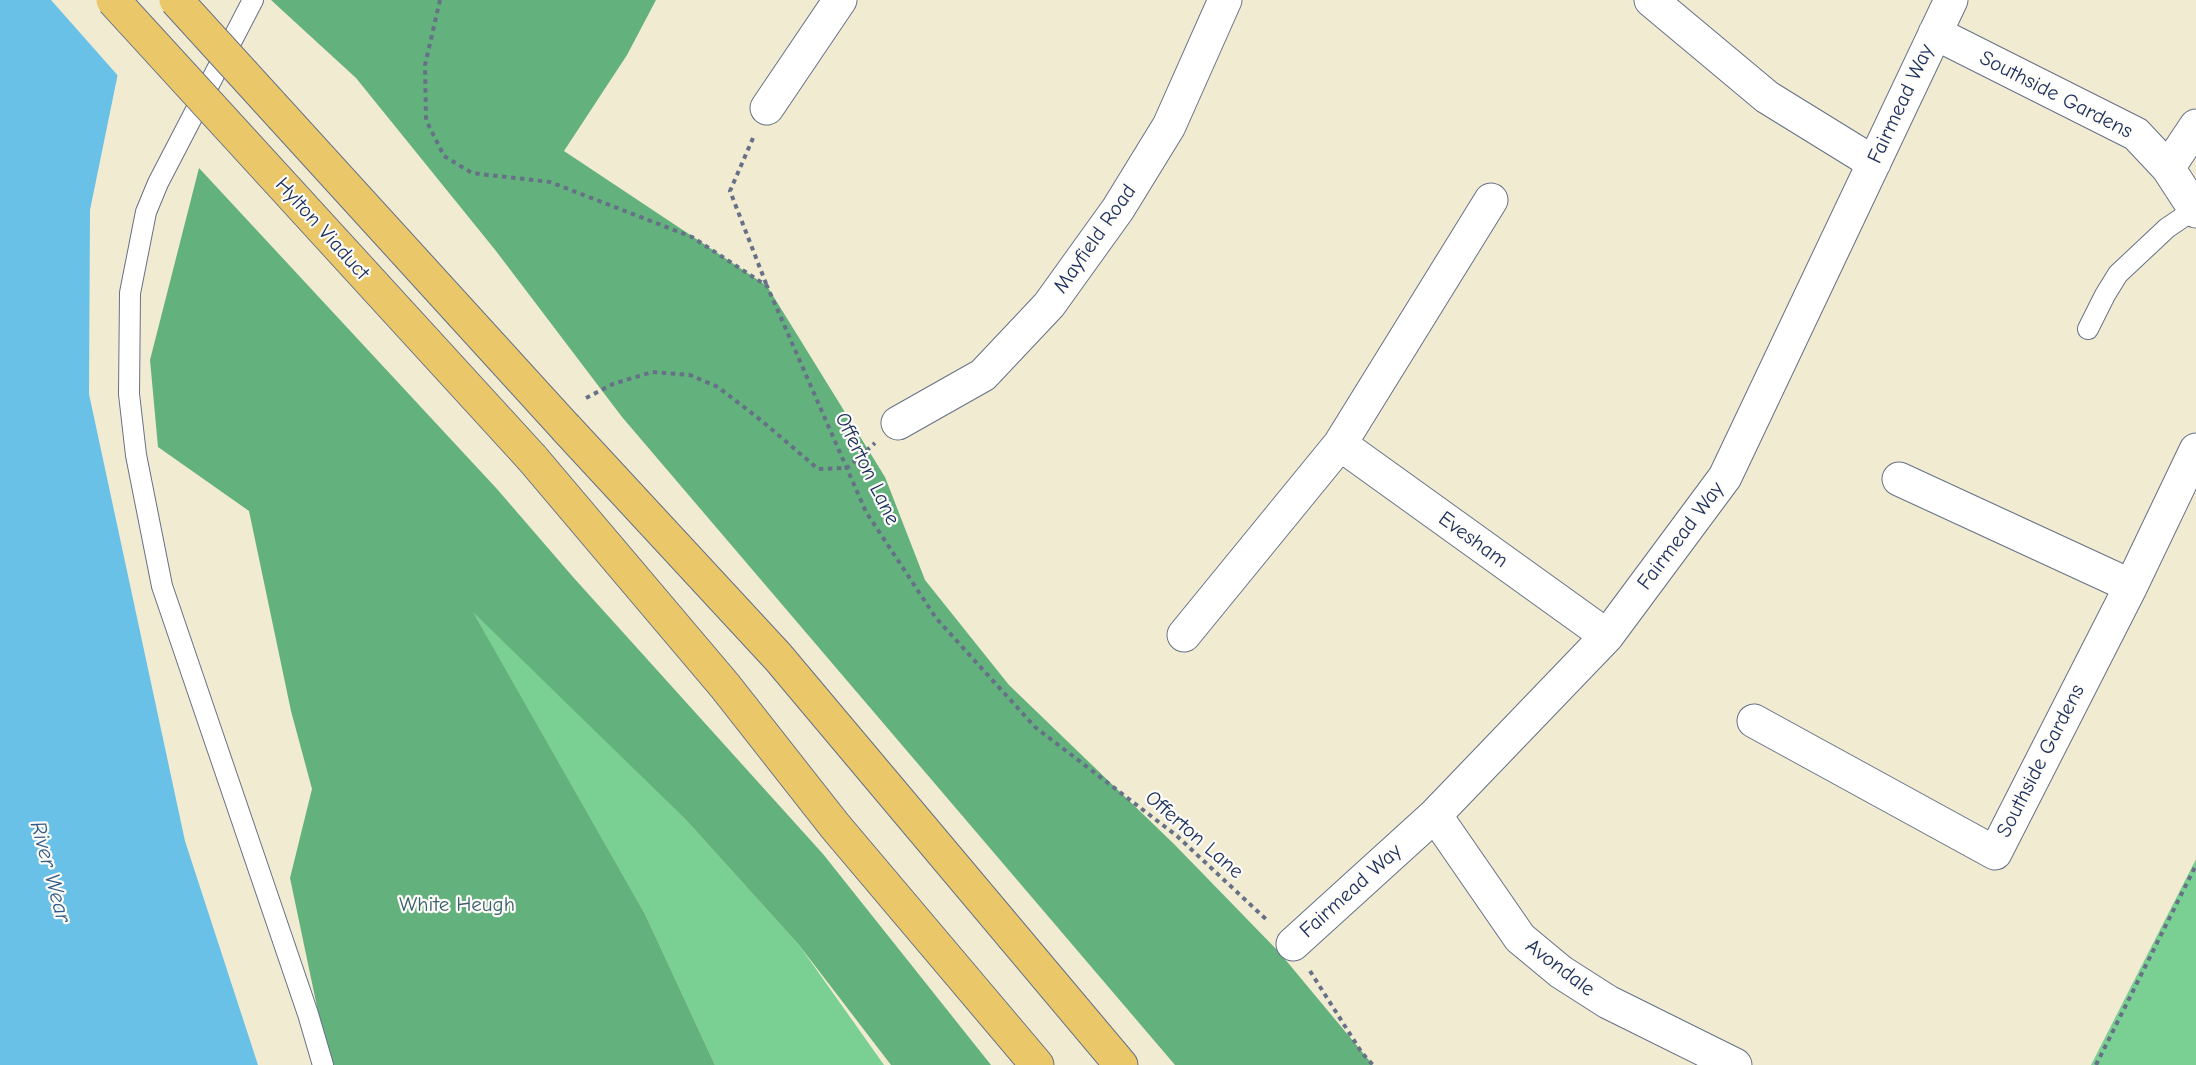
<!DOCTYPE html>
<html>
<head>
<meta charset="utf-8">
<style>
  body { margin:0 }
  canvas { display:block; background:#f1ebd2 }
</style>
</head>
<body>
<canvas width="2196" height="1065"></canvas>
<script>
const ctx = document.querySelector('canvas').getContext('2d');
ctx.lineJoin = 'round';
function fillPath(path, color) { ctx.fillStyle = color; ctx.fill(path, 'evenodd'); }
const poly = rows => new Path2D(rows.map(r => 'M' + r).join(''));
function trace(path, color, width, dash) { ctx.strokeStyle = color; ctx.lineWidth = width; ctx.lineCap = dash ? 'butt' : 'round'; ctx.setLineDash(dash || []); ctx.stroke(path); }
function label(font, color, halo, rows, align = 'center') {
  ctx.font = font + ' "Comic Neue",sans-serif'; ctx.lineWidth = 4.5; ctx.setLineDash([]); ctx.textBaseline = 'middle'; ctx.strokeStyle = halo; ctx.fillStyle = color; for (const [text, x, y, turn = 0] of rows) {
    ctx.save(); ctx.translate(x, y); ctx.rotate((+turn || 0) * Math.PI / 180); ctx.textAlign = isNaN(turn) ? turn : align; if (halo) ctx.strokeText(text, 0, 0); ctx.fillText(text, 0, 0); ctx.restore();
  }
}
const green = poly([
  [471,609,686,820,799,945,884,1065,715,1065,645,914],
  [2196,859,2196,1065,2091,1065]
]);
const forest = poly([
  [271,0,656,0,627,55,564,151,767,286,885,477,925,580,1009,685,1174,844,1279,952,1373,1065,1175,1065,622,417,496,251,356,78],
  [199,168,497,489,573,577,823,854,991,1065,891,1065,799,945,686,820,473,612,645,914,715,1065,334,1065,324,1040,290,878,312,789,291,711,249,511,158,447,150,360]
]);
const water = poly([
  [0,0,133,0,90,210,89,394,185,841,258,1065,0,1065]
]);
const pier = poly([
  [51,0,136,0,120,78]
]);
const path = poly([
  [440,0,425,65,426,120,444,156,472,173,550,182,692,237,767,286,866,512,936,618,1035,727,1177,836,1269,922],
  [753,138,730,191,767,286],
  [586,398,613,384,652,372,690,375,718,387,762,421,818,469,847,468,875,443],
  [1310,971,1362,1053,1373,1065],
  [2096,1065,2196,865]
]);
const lane = poly([
  [253,0,158,183,146,212,130,293,129,394,136,455,162,586,308,1014,323,1065],
  [2088,329,2105,295,2118,274,2167,228,2195,209]
]);
const street = poly([
  [1651,0,1767,97,1874,163],
  [1935,33,2136,134,2168,168,2196,211],
  [767,108,840,0],
  [2168,168,2196,126],
  [898,423,983,375,1049,305,1118,209,1169,126,1225,0],
  [1340,444,1607,636],
  [1899,479,2131,586],
  [1184,635,1340,444,1491,200],
  [1754,721,1995,853,2131,586,2196,450],
  [1435,815,1520,938,1561,972,1608,1002,1735,1065],
  [1293,944,1435,815,1607,636,1725,477,1951,0]
]);
const highway = poly([
  [566,428,778,657,1121,1065],
  [532,458,725,686,835,826,1037,1065]
]);
const highwayBridge = poly([
  [113,0,532,458],
  [176,0,566,428]
]);
const streetNames = [
  ["Southside Gardens",2056,95,27],
  ["Fairmead Way",1901,104,-65],
  ["Hylton Viaduct",322,229,48],
  ["Mayfield Road",1095,239,-55],
  ["Offerton Lane",867,469,64],
  ["Fairmead Way",1681,536,-53],
  ["Evesham",1473,540,36],
  ["Southside Gardens",2041,761,-63],
  ["Offerton Lane",1194,835,41],
  ["Fairmead Way",1351,891,-42],
  ["Avondale",1560,968,37]
];
const parkNames = [
  ["White Heugh",457,905]
];
const waterNames = [
  ["River Wear",50,872,75]
];
fillPath(green, '#7acf93');
fillPath(forest, '#63b27d');
fillPath(water, '#6ac1e7');
fillPath(pier, '#f1ebd2');
trace(lane, '#667187', 22);
trace(street, '#667187', 35);
trace(highway, '#667187', 35);
trace(path, '#667187', 4, [4.5, 4.5]);
trace(lane, '#fff', 20);
trace(street, '#fff', 33);
trace(highway, '#eac769', 33);
trace(highwayBridge, '#667187', 35, []);
trace(highwayBridge, '#eac769', 33);
label('21px', '#1b2f5e', '#fdfcf7', streetNames);
label('21px', '#385f6e', '#fdfcf7', parkNames);
label('italic 22px', '#335b87', '#fdfcf7', waterNames);
</script>
</body>
</html>
